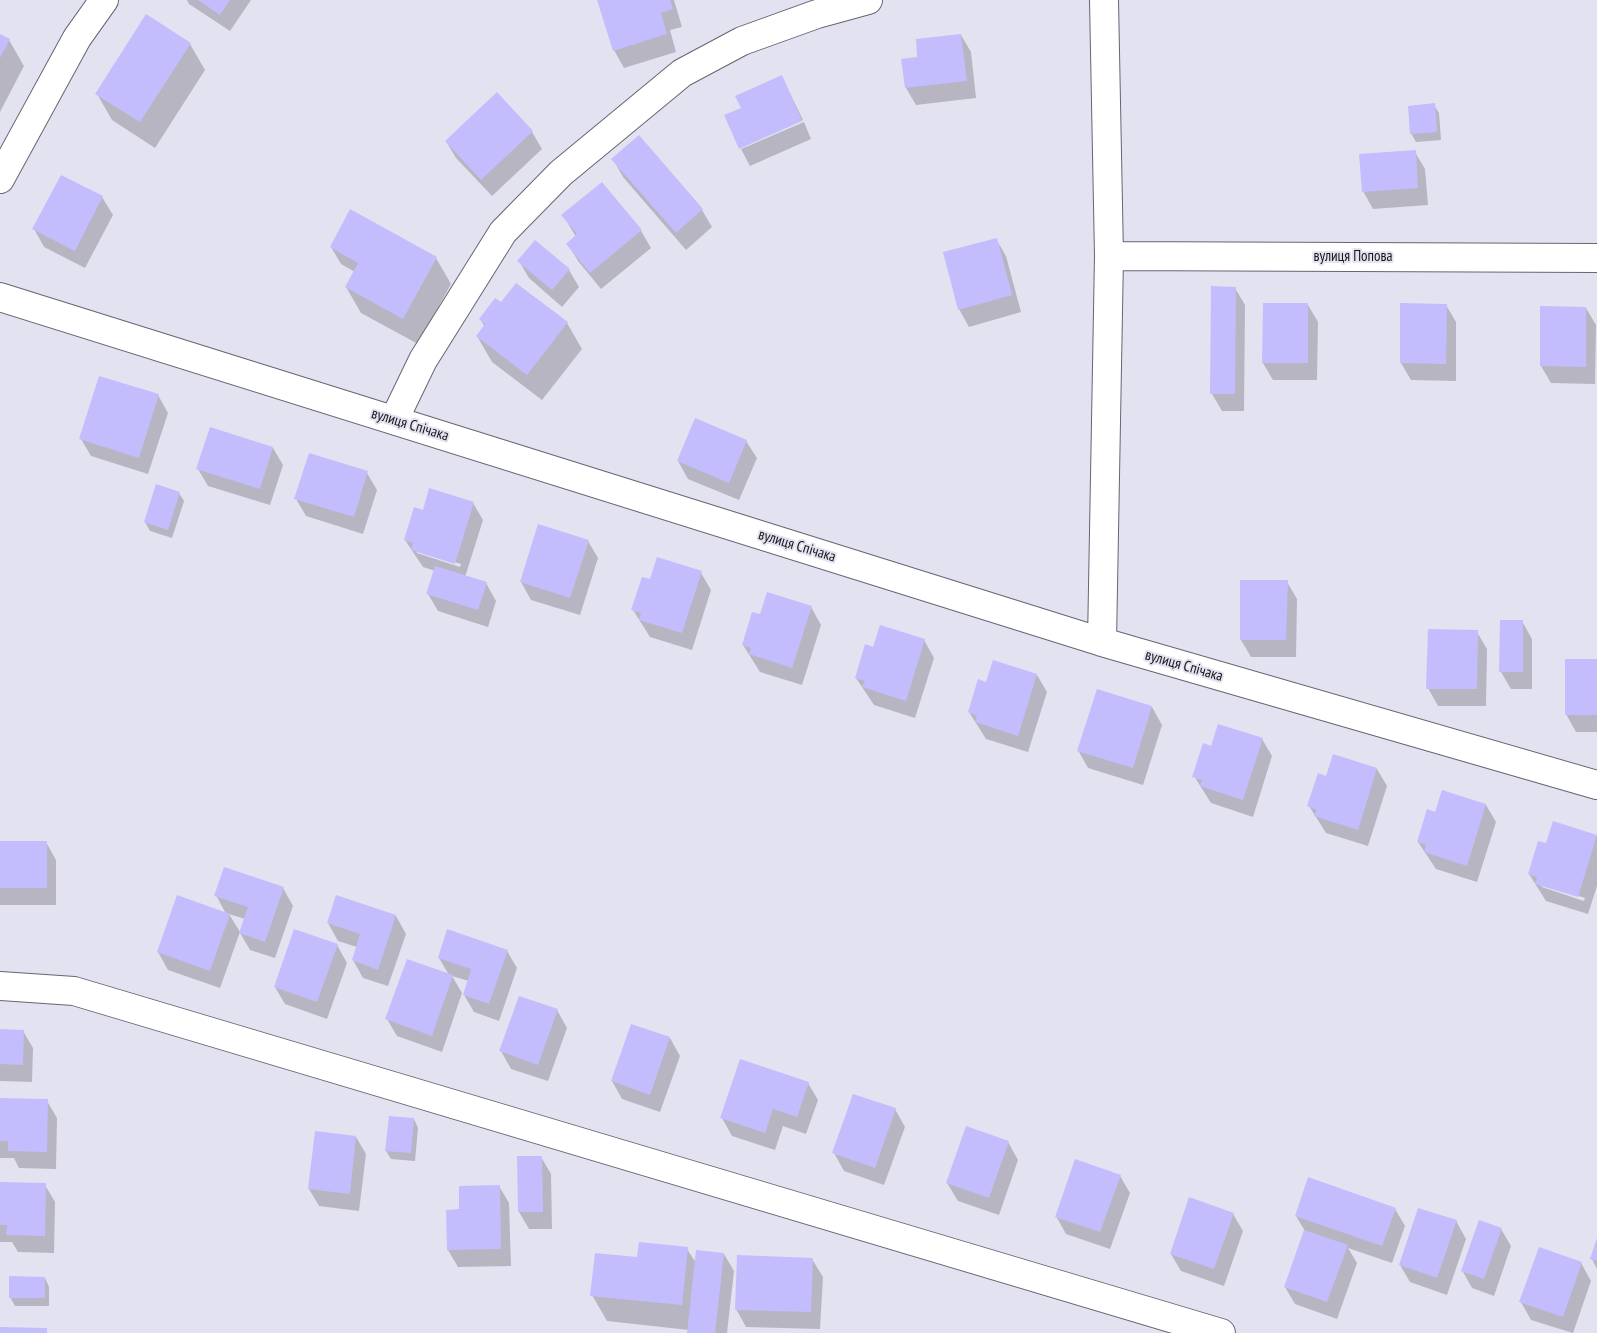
<!DOCTYPE html>
<html>
<head>
<meta charset="utf-8">
<style>
  body { margin:0 }
  canvas { display:block; background:#e3e2f1 }
</style>
</head>
<body>
<canvas width="1597" height="1333"></canvas>
<script>
const ctx = document.querySelector('canvas').getContext('2d');
ctx.lineJoin = 'round';
function fillPath(path, color) { ctx.fillStyle = color; ctx.fill(path, 'evenodd'); }
const poly = rows => new Path2D(rows.map(r => 'M' + r).join(''));
function trace(path, color, width, dash) { ctx.strokeStyle = color; ctx.lineWidth = width; ctx.lineCap = dash ? 'butt' : 'round'; ctx.setLineDash(dash || []); ctx.stroke(path); }
function label(font, color, halo, rows, align = 'center') {
  ctx.font = font + ' "PT Sans Narrow",sans-serif'; ctx.lineWidth = 4; ctx.setLineDash([]); ctx.textBaseline = 'middle'; ctx.strokeStyle = halo; ctx.fillStyle = color; for (const [text, x, y, turn = 0] of rows) {
    ctx.save(); ctx.translate(x, y); ctx.rotate((+turn || 0) * Math.PI / 180); ctx.textAlign = isNaN(turn) ? turn : align; if (halo) ctx.strokeText(text, 0, 0); ctx.fillText(text, 0, 0); ctx.restore();
  }
}
const shadow = poly([
  [187,0,251,0,230,31,189,4],
  [599,0,674,0,682,27,670,30,676,52,624,68,614,50],
  [0,35,9,40,24,66,0,112],
  [961,35,971,52,976,98,916,105,906,88,919,59],
  [190,44,205,70,155,148,112,120,97,94],
  [782,77,803,120,740,147,742,109],
  [497,94,532,132,542,149,492,196,456,158,446,141],
  [1434,105,1439,113,1441,140,1416,142,1411,133],
  [804,122,811,139,750,166,741,149],
  [1415,152,1425,169,1428,205,1373,209,1363,191],
  [613,159,702,210,712,227,686,250,623,177],
  [62,176,102,197,113,215,85,268,44,247,34,229],
  [602,183,641,231,651,248,601,289,578,261,568,244,576,237,563,215],
  [996,239,1006,256,1021,312,969,327,959,309],
  [331,247,436,258,451,284,418,344,361,313,346,287,355,272,341,264],
  [519,261,569,270,579,287,562,307,529,278],
  [1235,288,1245,305,1244,411,1222,411,1212,394],
  [501,304,567,323,582,349,542,400,492,362,477,336,485,327,480,319],
  [1308,305,1318,322,1317,380,1273,380,1263,363],
  [1446,305,1456,322,1456,381,1411,380,1401,363],
  [1586,308,1596,325,1595,384,1551,383,1541,366],
  [158,395,168,413,148,474,91,456,81,439],
  [746,441,757,458,739,500,688,479,678,461],
  [273,448,283,465,270,505,208,486,198,469],
  [367,473,377,490,363,534,306,516,296,499],
  [179,493,184,501,172,538,150,531,145,522],
  [473,503,483,520,465,577,486,583,496,601,488,627,438,611,428,594,435,571,423,567,405,540,423,511],
  [417,551,461,564,460,567,417,553],
  [588,541,598,558,580,615,531,600,521,582],
  [701,573,711,590,692,650,650,637,633,610,651,581],
  [1287,582,1297,599,1296,657,1251,657,1241,640],
  [811,607,821,625,802,685,760,672,743,645,761,616],
  [1522,621,1532,639,1532,689,1511,689,1501,672],
  [1477,632,1487,649,1486,706,1438,706,1428,688],
  [924,640,934,658,915,718,874,705,856,678,874,649],
  [1597,661,1597,732,1576,732,1566,714],
  [1037,675,1047,692,1028,752,986,739,969,712,987,683],
  [1152,707,1162,725,1143,785,1088,768,1078,750],
  [1262,739,1272,756,1253,817,1211,803,1194,776,1212,748],
  [1377,769,1387,786,1368,846,1326,833,1309,806,1327,777],
  [1486,805,1496,822,1477,882,1436,869,1418,842,1436,813],
  [1554,823,1597,836,1597,886,1588,914,1546,901,1529,874,1547,845],
  [1538,883,1585,898,1584,901,1542,887],
  [0,842,46,842,56,860,56,905,0,905],
  [283,888,293,906,275,958,250,950,240,933,245,919,229,914,240,932,220,988,168,970,158,952,226,914,216,895],
  [337,896,396,916,406,934,388,986,363,978,353,960,357,947,338,941,328,923],
  [337,945,347,963,327,1019,285,1004,275,987],
  [507,951,517,968,499,1021,474,1012,464,995,469,981,452,976,462,993,442,1052,397,1036,387,1019,449,975,439,958],
  [557,1010,567,1028,548,1081,511,1069,501,1051],
  [0,1031,23,1031,33,1048,32,1082,0,1081],
  [670,1038,680,1056,660,1112,622,1099,612,1081],
  [808,1083,818,1100,806,1134,783,1126,775,1150,732,1136,722,1118],
  [0,1100,47,1101,57,1118,56,1169,19,1168,14,1158,0,1158],
  [895,1109,905,1127,884,1185,844,1171,834,1153],
  [414,1119,418,1128,415,1161,391,1159,386,1151],
  [356,1137,366,1154,359,1211,319,1206,309,1189],
  [1008,1142,1018,1160,999,1215,958,1201,947,1183],
  [541,1157,551,1174,552,1229,529,1229,519,1212],
  [1120,1176,1130,1193,1110,1249,1066,1234,1056,1216],
  [0,1184,45,1185,55,1202,54,1253,18,1252,12,1242,0,1242],
  [499,1186,509,1203,511,1266,458,1267,448,1250,460,1211],
  [1395,1209,1405,1226,1392,1263,1348,1248,1357,1263,1337,1319,1295,1304,1285,1287,1305,1231,1296,1216],
  [1233,1214,1243,1231,1224,1286,1181,1271,1171,1254],
  [1456,1221,1466,1239,1447,1295,1410,1282,1400,1265],
  [1501,1229,1511,1246,1494,1296,1472,1288,1462,1270],
  [1597,1241,1597,1269,1592,1259],
  [687,1249,696,1263,724,1254,734,1271,727,1333,688,1333,689,1330,607,1321,592,1295,639,1259],
  [812,1259,823,1277,820,1329,746,1327,736,1309],
  [1581,1263,1591,1281,1573,1333,1531,1320,1521,1302],
  [45,1278,49,1287,49,1306,15,1306,10,1297]
]);
const building = poly([
  [198,0,230,0,220,15],
  [597,0,670,0,673,9,661,13,667,34,613,51],
  [146,14,191,43,140,122,95,94],
  [0,34,10,39,0,58],
  [961,34,967,81,905,88,901,59,917,57,916,39],
  [782,75,802,121,739,149,724,115,741,108,735,96],
  [497,92,533,131,481,180,445,141],
  [1435,103,1437,132,1410,134,1408,106],
  [639,135,703,209,676,233,611,159],
  [1416,150,1418,188,1362,192,1359,154],
  [61,175,103,196,75,251,32,229],
  [602,182,642,230,590,273,566,244,577,234,561,215],
  [350,209,437,257,403,319,345,287,358,263,330,247],
  [997,238,1012,295,958,310,943,252],
  [535,240,570,269,552,290,517,261],
  [516,283,568,322,527,375,476,336,485,324,479,319,495,298,501,302],
  [1211,286,1236,287,1235,394,1210,394],
  [1263,303,1308,303,1308,363,1262,363],
  [1400,303,1447,304,1446,364,1400,363],
  [1540,306,1586,307,1586,367,1540,366],
  [99,376,159,394,139,458,79,439],
  [695,418,747,440,729,483,677,461],
  [210,427,273,447,260,489,196,469],
  [309,453,368,471,354,517,294,499],
  [156,484,180,492,168,530,144,522],
  [429,488,474,502,455,564,411,550,413,543,404,540,414,507,423,510],
  [538,524,589,540,570,598,520,582],
  [657,557,702,571,682,633,639,620,641,613,631,610,642,577,650,579],
  [435,566,487,582,478,610,426,594],
  [1240,580,1288,580,1286,640,1240,640],
  [767,592,812,606,792,668,749,654,751,648,742,645,752,612,760,614],
  [1500,620,1523,620,1523,672,1499,672],
  [880,625,925,639,906,701,862,687,865,681,855,678,865,644,873,647],
  [1428,629,1478,630,1477,689,1426,689],
  [1565,659,1597,659,1597,715,1565,715],
  [993,660,1037,674,1018,736,975,722,977,716,968,712,978,679,986,682],
  [1097,689,1152,706,1133,768,1077,751],
  [1218,724,1263,738,1243,800,1200,786,1202,780,1192,777,1203,743,1211,746],
  [1333,754,1377,768,1358,830,1314,816,1317,810,1307,806,1318,773,1326,776],
  [1442,790,1486,804,1467,866,1424,852,1426,845,1417,842,1427,809,1435,812],
  [1553,821,1597,835,1578,897,1535,884,1537,877,1528,874,1538,841,1546,843],
  [0,841,47,841,47,888,0,888],
  [224,867,284,887,265,942,239,933,248,907,214,896],
  [177,895,230,914,210,971,157,952],
  [336,895,396,915,378,970,352,960,360,934,327,923],
  [294,929,338,944,317,1002,274,987],
  [447,929,508,950,489,1004,463,995,471,969,438,958],
  [407,959,453,975,432,1036,385,1019],
  [519,996,558,1009,538,1065,499,1051],
  [631,1024,670,1037,650,1095,611,1081],
  [0,1029,24,1030,23,1065,0,1064],
  [740,1059,809,1082,797,1117,773,1109,765,1133,720,1118],
  [853,1094,896,1108,875,1168,832,1153],
  [0,1098,48,1099,47,1152,8,1151,8,1141,0,1141],
  [389,1116,414,1118,411,1153,385,1151],
  [966,1126,1009,1141,989,1198,946,1183],
  [315,1131,356,1136,350,1194,308,1189],
  [517,1156,542,1156,543,1212,518,1212],
  [1075,1159,1121,1175,1100,1232,1055,1217],
  [1308,1177,1396,1208,1382,1246,1295,1216],
  [0,1182,46,1183,45,1236,6,1235,7,1225,0,1225],
  [500,1185,501,1249,447,1250,446,1210,459,1209,459,1186],
  [1189,1197,1234,1213,1214,1269,1170,1254],
  [1418,1208,1457,1220,1437,1278,1399,1265],
  [1479,1220,1502,1228,1484,1279,1461,1271],
  [1304,1230,1348,1245,1327,1302,1284,1287],
  [1597,1238,1597,1261,1590,1259],
  [639,1242,688,1247,682,1305,590,1296,595,1253,637,1257],
  [1539,1247,1582,1262,1563,1317,1519,1302],
  [696,1250,724,1253,715,1333,687,1333],
  [737,1255,813,1258,811,1312,735,1310],
  [9,1276,45,1277,45,1298,9,1298],
  [0,1327,47,1328,47,1333,0,1333]
]);
const street = poly([
  [0,179,77,38,104,0],
  [1109,256,1597,258],
  [0,297,1102,642,1597,785],
  [394,420,423,360,503,232,561,173,682,73,742,41,817,14,868,0],
  [1102,642,1109,256,1104,0],
  [0,986,74,991,1221,1333]
]);
const streetNames = [
  ["вулиця Попова",1353,257],
  ["вулиця Спічака",410,425,17],
  ["вулиця Спічака",797,546,17],
  ["вулиця Спічака",1184,666,16]
];
fillPath(shadow, '#0003');
fillPath(building, '#c3bdfd');
trace(street, '#666572', 30);
trace(street, '#fff', 28);
label('15px', '#16161b', '#e3e2f1', streetNames);
</script>
</body>
</html>
